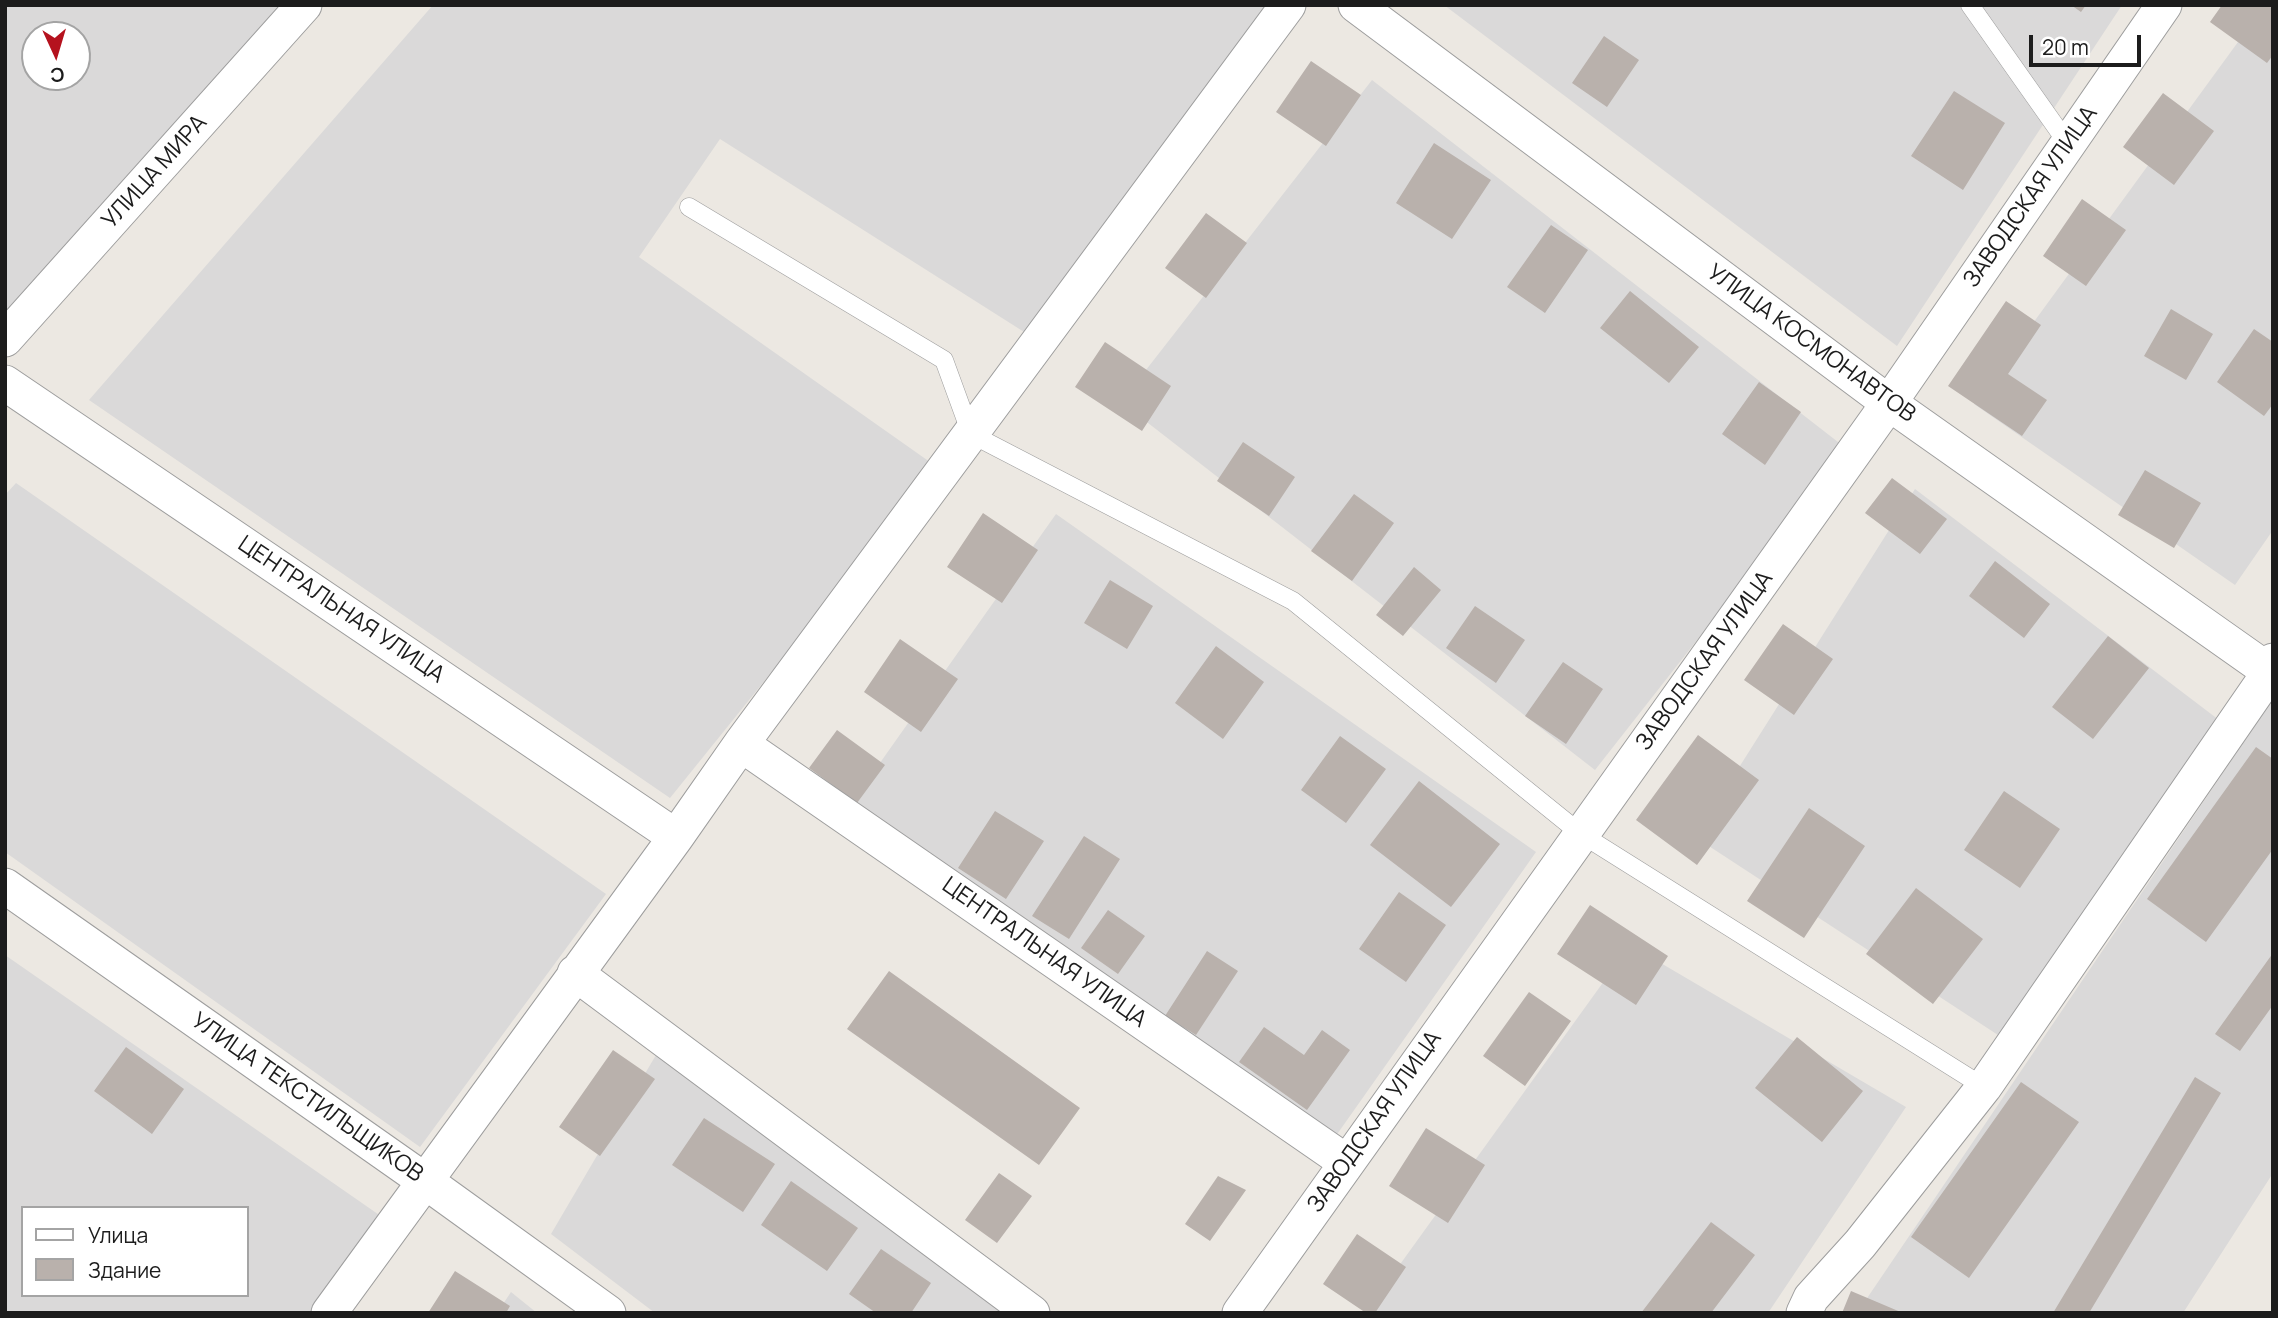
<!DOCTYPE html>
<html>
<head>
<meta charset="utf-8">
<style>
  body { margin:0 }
  #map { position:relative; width:2278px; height:1318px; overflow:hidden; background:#ece8e2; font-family:Manrope,sans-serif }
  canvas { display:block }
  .frame { position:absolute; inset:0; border:7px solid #1c1c1c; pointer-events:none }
  .legend { position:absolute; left:21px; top:1206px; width:228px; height:91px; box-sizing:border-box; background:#fff; border:2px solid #a4a4a4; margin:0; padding:9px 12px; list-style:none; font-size:21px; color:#1c1c1c }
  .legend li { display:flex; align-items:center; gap:14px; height:35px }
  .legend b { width:35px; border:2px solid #a4a4a4 }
  .north { position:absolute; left:21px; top:21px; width:70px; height:70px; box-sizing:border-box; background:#fff; border:2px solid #a4a4a4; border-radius:50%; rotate:176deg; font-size:19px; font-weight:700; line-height:28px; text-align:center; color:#1c1c1c }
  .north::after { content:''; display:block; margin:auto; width:24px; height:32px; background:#b5121e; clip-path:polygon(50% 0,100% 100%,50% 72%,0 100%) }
  .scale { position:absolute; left:2029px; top:35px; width:112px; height:32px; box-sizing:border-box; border:4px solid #1c1c1c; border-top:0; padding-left:9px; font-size:21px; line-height:24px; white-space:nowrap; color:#1c1c1c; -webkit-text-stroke:5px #fff; paint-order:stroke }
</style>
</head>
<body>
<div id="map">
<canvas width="2278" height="1318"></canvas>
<div class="frame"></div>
<ul class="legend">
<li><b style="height:9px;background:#fff"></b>Улица</li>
<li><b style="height:19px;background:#b9b1ac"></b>Здание</li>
</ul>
<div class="north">С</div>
<div class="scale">20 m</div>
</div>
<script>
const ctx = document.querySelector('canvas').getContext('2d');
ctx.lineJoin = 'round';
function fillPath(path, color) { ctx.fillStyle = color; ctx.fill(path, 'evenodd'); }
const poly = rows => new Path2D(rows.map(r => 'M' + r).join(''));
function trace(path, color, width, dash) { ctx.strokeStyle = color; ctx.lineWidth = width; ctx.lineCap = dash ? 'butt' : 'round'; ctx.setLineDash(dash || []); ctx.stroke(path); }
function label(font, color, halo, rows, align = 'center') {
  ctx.font = font + ' Manrope,sans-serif'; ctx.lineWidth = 5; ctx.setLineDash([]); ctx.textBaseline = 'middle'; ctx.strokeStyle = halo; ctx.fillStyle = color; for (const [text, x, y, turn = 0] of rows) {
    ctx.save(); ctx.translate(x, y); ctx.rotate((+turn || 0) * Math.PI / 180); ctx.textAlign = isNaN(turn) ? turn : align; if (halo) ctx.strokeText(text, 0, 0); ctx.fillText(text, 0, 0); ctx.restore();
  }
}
const residential = poly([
  [5,5,316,5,5,358],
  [35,35,77,35,77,77,35,77],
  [433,5,1262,5,1271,12,1032,337,720,139,639,257,937,467,670,798,89,400],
  [1444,5,2122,5,1897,346],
  [2265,5,2273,5,2273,530,2235,585,1974,404],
  [1372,80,1847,449,1595,770,1121,402],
  [16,483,606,894,420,1147,5,852,5,495],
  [1915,489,2219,720,1998,1035,1695,837],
  [1056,514,1536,852,1333,1140,853,801],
  [2273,699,2273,1173,2183,1313,1857,1313],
  [1630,945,1906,1107,1768,1313,1365,1313],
  [5,955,385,1219,314,1313,5,1313],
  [23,1208,247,1208,247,1295,23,1295],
  [663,1043,1020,1313,655,1313,551,1234],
  [511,1292,537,1313,497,1313]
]);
const building = poly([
  [2071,5,2086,5,2081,12],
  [2222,5,2268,5,2273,9,2273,55,2267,63,2210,22],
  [1604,36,1639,60,1607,107,1572,83],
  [1311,61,1361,95,1326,146,1276,112],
  [1954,91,2005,123,1963,190,1911,156],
  [2163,93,2214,131,2174,185,2123,147],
  [1434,143,1491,180,1452,239,1396,203],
  [2082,199,2126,230,2086,286,2043,256],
  [1206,213,1247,243,1206,298,1165,268],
  [1551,225,1588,250,1545,313,1507,287],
  [1630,291,1699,347,1669,383,1600,328],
  [2006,301,2041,325,2008,374,2047,400,2022,436,1948,386],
  [2171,309,2213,334,2186,380,2144,356],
  [2254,329,2273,342,2273,404,2264,416,2217,382],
  [1105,342,1171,386,1142,431,1075,387],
  [1759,382,1801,412,1765,465,1722,434],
  [1243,442,1295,477,1269,516,1217,481],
  [2145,470,2201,503,2174,548,2118,515],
  [1892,478,1947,519,1920,554,1865,513],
  [1354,494,1394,523,1352,581,1311,551],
  [983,513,1038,550,1002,603,947,567],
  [1995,561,2050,604,2024,638,1969,596],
  [1414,567,1441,590,1403,636,1376,615],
  [1110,580,1153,606,1127,649,1084,623],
  [1475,606,1525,640,1496,683,1446,648],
  [1783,624,1833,659,1794,715,1744,680],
  [2108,636,2149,668,2093,739,2052,707],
  [900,639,958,679,921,732,864,692],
  [1216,646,1264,682,1223,739,1175,703],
  [1563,662,1603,689,1566,744,1525,716],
  [837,730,885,765,857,803,809,768],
  [1698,735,1759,780,1697,865,1636,820],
  [1340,736,1386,769,1346,823,1301,790],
  [2256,747,2273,759,2273,849,2206,942,2147,899],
  [1419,781,1500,844,1451,907,1370,845],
  [2004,791,2060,829,2020,888,1964,850],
  [1809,808,1865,846,1804,938,1747,901],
  [995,811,1044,841,1006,899,958,868],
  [1084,836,1120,859,1069,939,1032,916],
  [1916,888,1983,939,1933,1004,1866,954],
  [1399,892,1446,925,1406,982,1359,949],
  [1590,905,1668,956,1636,1005,1557,954],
  [1108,910,1145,936,1118,974,1081,948],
  [1207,951,1238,971,1196,1035,1165,1016],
  [2273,953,2273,1005,2240,1051,2215,1034],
  [889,971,1080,1108,1039,1165,847,1029],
  [1529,992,1571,1021,1525,1086,1483,1056],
  [1264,1027,1304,1055,1322,1030,1350,1050,1307,1110,1239,1062],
  [1797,1037,1863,1091,1822,1142,1755,1088],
  [126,1047,184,1089,152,1134,94,1091],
  [613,1050,655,1079,600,1156,559,1127],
  [2195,1077,2221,1093,2089,1313,2053,1313],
  [2021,1082,2079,1122,1969,1278,1911,1237],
  [704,1118,775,1164,743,1212,672,1165],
  [1426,1128,1485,1165,1448,1223,1389,1186],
  [999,1173,1032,1196,997,1243,965,1220],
  [1218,1176,1246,1190,1210,1241,1185,1224],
  [791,1181,858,1228,827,1271,761,1225],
  [1711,1222,1755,1255,1711,1313,1641,1313],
  [1357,1234,1406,1267,1375,1313,1366,1313,1323,1284],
  [881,1249,931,1283,911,1313,876,1313,849,1294],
  [455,1271,510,1306,506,1313,428,1313],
  [1851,1291,1903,1313,1842,1313]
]);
const lane = poly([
  [1970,5,2068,144],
  [689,207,944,360,971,434,1293,601,1581,834,1984,1087]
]);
const street = poly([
  [1356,5,1889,403,2273,674],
  [5,339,304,5],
  [5,383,676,837],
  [741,744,1346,1162],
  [5,886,425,1181,608,1313],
  [575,973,1032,1313],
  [329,1313,676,837,741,744,1288,5],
  [1240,1313,1889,403,2164,5],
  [1804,1313,1811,1298,1860,1244,1984,1087,2270,672,2273,661]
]);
const streetNames = [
  ["УЛИЦА МИРА",155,172,-48],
  ["ЗАВОДСКАЯ УЛИЦА",2031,197,-55],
  ["УЛИЦА КОСМОНАВТОВ",1811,344,36],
  ["ЦЕНТРАЛЬНАЯ УЛИЦА",341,610,34],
  ["ЗАВОДСКАЯ УЛИЦА",1705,661,-54],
  ["ЦЕНТРАЛЬНАЯ УЛИЦА",1044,953,35],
  ["УЛИЦА ТЕКСТИЛЬЩИКОВ",307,1098,35],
  ["ЗАВОДСКАЯ УЛИЦА",1375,1122,-55]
];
fillPath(residential, '#dad9d9');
fillPath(building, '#b9b1ac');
trace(lane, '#9d9d9d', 19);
trace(street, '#9d9d9d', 37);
trace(lane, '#fff', 18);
trace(street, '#fff', 35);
label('23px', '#1c1c1c', '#fff', streetNames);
</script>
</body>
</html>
